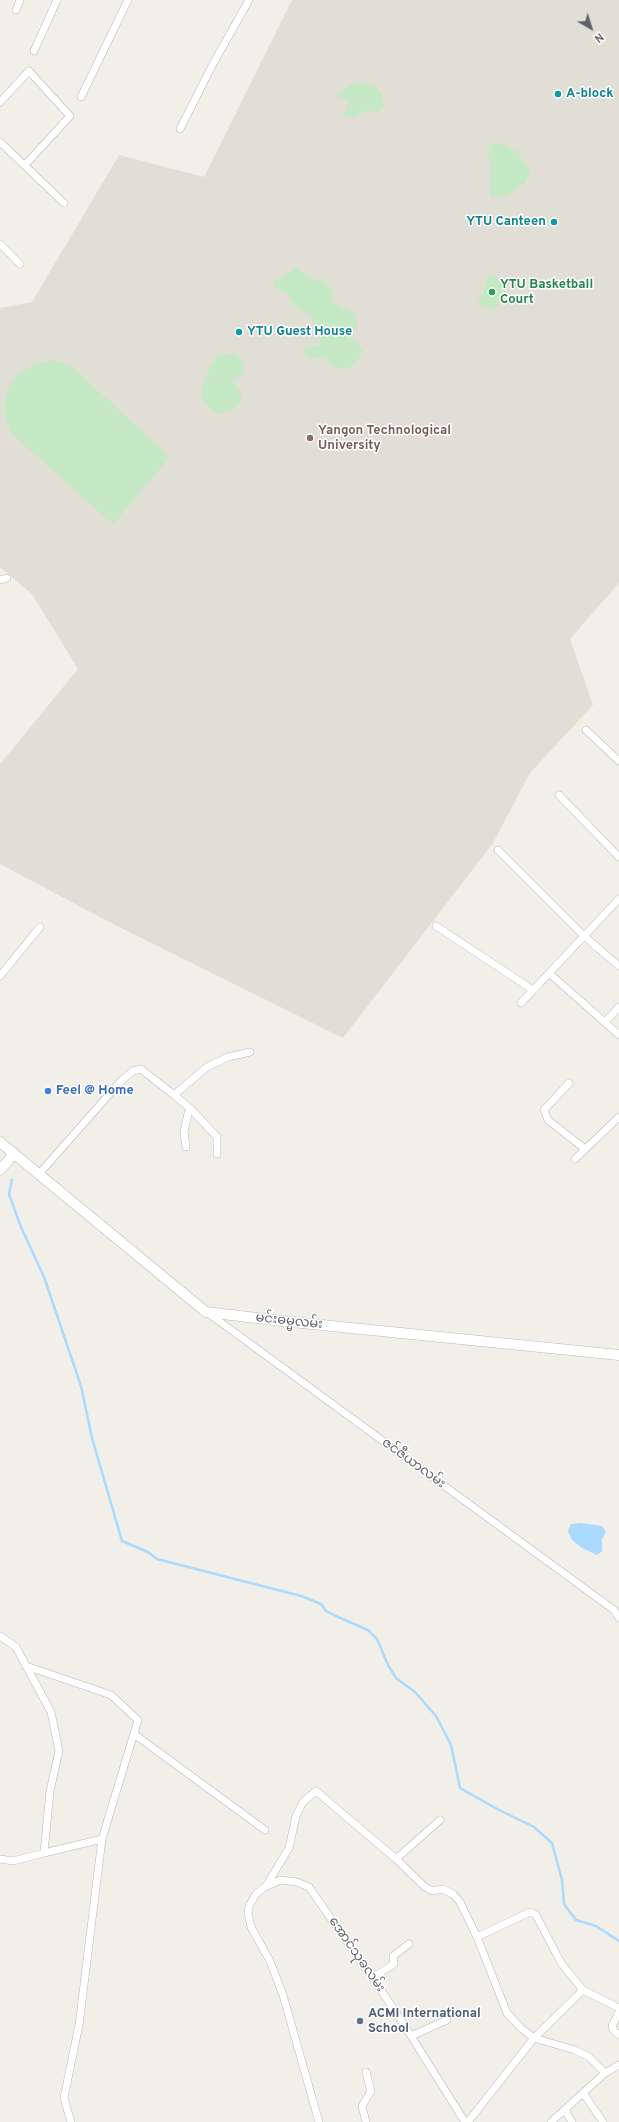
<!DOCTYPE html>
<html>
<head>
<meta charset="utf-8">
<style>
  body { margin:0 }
  #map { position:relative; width:619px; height:2122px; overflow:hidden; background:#f1efe8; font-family:Overpass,sans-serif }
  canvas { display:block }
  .north { position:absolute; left:571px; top:8px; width:40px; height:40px; -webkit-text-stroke:3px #fff; paint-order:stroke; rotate:141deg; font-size:11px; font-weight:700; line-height:16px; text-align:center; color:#5f6368 }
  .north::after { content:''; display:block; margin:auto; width:14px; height:18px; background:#5f6368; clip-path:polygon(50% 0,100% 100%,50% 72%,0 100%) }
</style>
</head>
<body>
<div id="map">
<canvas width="619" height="2122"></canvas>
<div class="north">N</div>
</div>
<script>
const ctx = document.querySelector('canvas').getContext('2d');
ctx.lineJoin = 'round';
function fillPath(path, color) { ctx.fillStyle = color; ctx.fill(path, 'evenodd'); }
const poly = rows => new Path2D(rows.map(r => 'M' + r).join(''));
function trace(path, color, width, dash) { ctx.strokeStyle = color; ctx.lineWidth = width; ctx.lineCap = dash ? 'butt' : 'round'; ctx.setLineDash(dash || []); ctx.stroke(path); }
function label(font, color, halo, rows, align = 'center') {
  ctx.font = font + ' Overpass,"Noto Sans Myanmar",sans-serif'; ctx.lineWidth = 3; ctx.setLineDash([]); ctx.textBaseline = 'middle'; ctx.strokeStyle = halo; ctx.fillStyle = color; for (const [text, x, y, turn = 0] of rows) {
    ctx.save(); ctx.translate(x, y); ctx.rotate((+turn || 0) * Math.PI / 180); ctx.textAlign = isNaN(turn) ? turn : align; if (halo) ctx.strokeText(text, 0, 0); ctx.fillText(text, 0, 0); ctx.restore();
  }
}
const education = poly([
  [292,0,619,0,619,583,570,639,593,705,530,773,493,843,343,1038,115,925,0,864,0,764,78,669,32,594,0,567,0,308,32,302,119,155,204,177]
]);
const green = poly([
  [356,82,376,86,382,95,384,106,379,113,368,110,353,118,343,115,350,102,336,95],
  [492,143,504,144,517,152,531,172,525,183,506,196,490,197,491,163,487,151],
  [295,268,308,275,311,280,322,280,333,293,331,301,356,314,357,327,347,336,356,340,363,352,352,366,342,369,331,365,324,357,313,359,302,353,307,346,317,345,321,348,318,334,309,314,295,307,287,294,274,286,275,280,284,276],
  [490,274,507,281,495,310,478,303],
  [236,354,244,365,244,373,233,382,241,393,241,403,231,411,217,414,209,407,204,400,201,392,203,385,212,363,219,355],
  [53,360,70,365,170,457,113,524,12,434,8,425,5,412,5,399,10,383,16,376,29,367,37,363]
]);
const water = poly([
  [580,1523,602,1526,606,1532,602,1539,602,1551,597,1555,582,1548,572,1540,568,1531,571,1524]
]);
const stream = poly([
  [12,1180,9,1194,21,1227,44,1277,81,1386,92,1438,122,1541,148,1552,157,1559,301,1596,321,1604,326,1611,338,1617,368,1630,377,1639,388,1665,396,1678,415,1692,436,1716,451,1745,460,1788,499,1810,534,1827,552,1843,562,1880,564,1904,576,1920,596,1926,619,1941]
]);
const street = poly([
  [16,10,20,0],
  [34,51,57,0],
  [81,97,128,0],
  [0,102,29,71,70,116,25,165],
  [180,129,214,62,249,0],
  [0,142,64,203],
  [0,244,20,264],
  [0,580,7,578],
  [586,730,619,761],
  [559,795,619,857],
  [498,850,584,936,619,966],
  [436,926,533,990],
  [549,973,619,1035],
  [0,976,40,927],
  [521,1003,619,899],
  [605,1022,619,1007],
  [569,1083,544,1110,548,1120,585,1149],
  [174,1095,191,1109,188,1113,184,1132,186,1147],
  [191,1109,217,1137,217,1154],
  [575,1159,619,1117],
  [39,1174,120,1082,133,1071,141,1069,174,1095,207,1067,228,1057,250,1052],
  [208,1313,614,1610,619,1618],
  [0,1636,16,1647,51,1712,59,1751,50,1791,44,1853,102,1839,79,2025,65,2093,64,2098,71,2122],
  [26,1666,111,1695,138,1720,102,1839],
  [134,1734,265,1830],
  [0,1859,13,1861,44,1853],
  [396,1859,440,1820],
  [267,1886,280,1880,297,1882,309,1887,396,2012,465,2122],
  [477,1937,530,1912,536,1915,561,1963,583,1990,619,2008],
  [372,1978,394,1964,393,1956,409,1944],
  [619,2012,612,2026,613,2030,619,2035],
  [411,2036,447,2020],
  [583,2093,603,2122],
  [565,2110,572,2122],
  [319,2122,283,1995,270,1961,251,1927,248,1914,249,1906,256,1894,266,1886,289,1848,296,1816,303,1802,316,1791,396,1859,425,1887,432,1891,443,1889,453,1894,460,1902,477,1937,507,2013,522,2029,534,2038,575,2050,589,2057,605,2073],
  [366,2122,362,2106,371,2091,366,2072],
  [468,2122,534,2038,583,1990],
  [551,2122,605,2073,619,2065]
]);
const secondary = poly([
  [0,1142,206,1312,282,1321,619,1355],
  [0,1170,14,1154]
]);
const markers = [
  [558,94,4,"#0f9aa8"],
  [554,222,4,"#0f9aa8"],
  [492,292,4,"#2e9e5b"],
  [239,332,4,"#0f9aa8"],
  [310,438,4,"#8d6e63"],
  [48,1091,4,"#3f7fe0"],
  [360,2021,4,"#5c6f8a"]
];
const cultureNames = [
  ["A-block",566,94],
  ["YTU Canteen",546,222,"right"],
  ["YTU Guest House",247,332]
];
const leisureNames = [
  ["YTU Basketball",500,285],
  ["Court",500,300]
];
const educationNames = [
  ["Yangon Technological",318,431],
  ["University",318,446]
];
const shopNames = [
  ["Feel @ Home",56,1091]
];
const streetNames = [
  ["မင်းဓမ္မလမ်း",289,1322,6],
  ["ဇင်ဇီယာလမ်း",413,1464,36],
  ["အောင်သုခလမ်း",356,1955,55]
];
const serviceNames = [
  ["ACMI International",368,2014],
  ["School",368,2029]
];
fillPath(education, '#e1ded6');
fillPath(green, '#c5e8c5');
fillPath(water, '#aadaff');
trace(stream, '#aadaff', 2.5);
trace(street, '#b5b8bc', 8);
trace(secondary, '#b6babf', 11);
trace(street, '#fff', 7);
trace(secondary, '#fff', 10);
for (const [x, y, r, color] of markers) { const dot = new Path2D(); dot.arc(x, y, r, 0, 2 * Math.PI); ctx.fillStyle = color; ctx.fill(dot); trace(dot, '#fff', 1.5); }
label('bold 13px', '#0d838f', '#fff', cultureNames, 'left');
label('bold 13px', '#27864d', '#fff', leisureNames, 'left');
label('bold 13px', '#785e54', '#fff', educationNames, 'left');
label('bold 13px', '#366cbe', '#fff', shopNames, 'left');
label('13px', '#5f6368', '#fff', streetNames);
label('bold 13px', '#4e5e75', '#fff', serviceNames, 'left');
</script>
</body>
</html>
